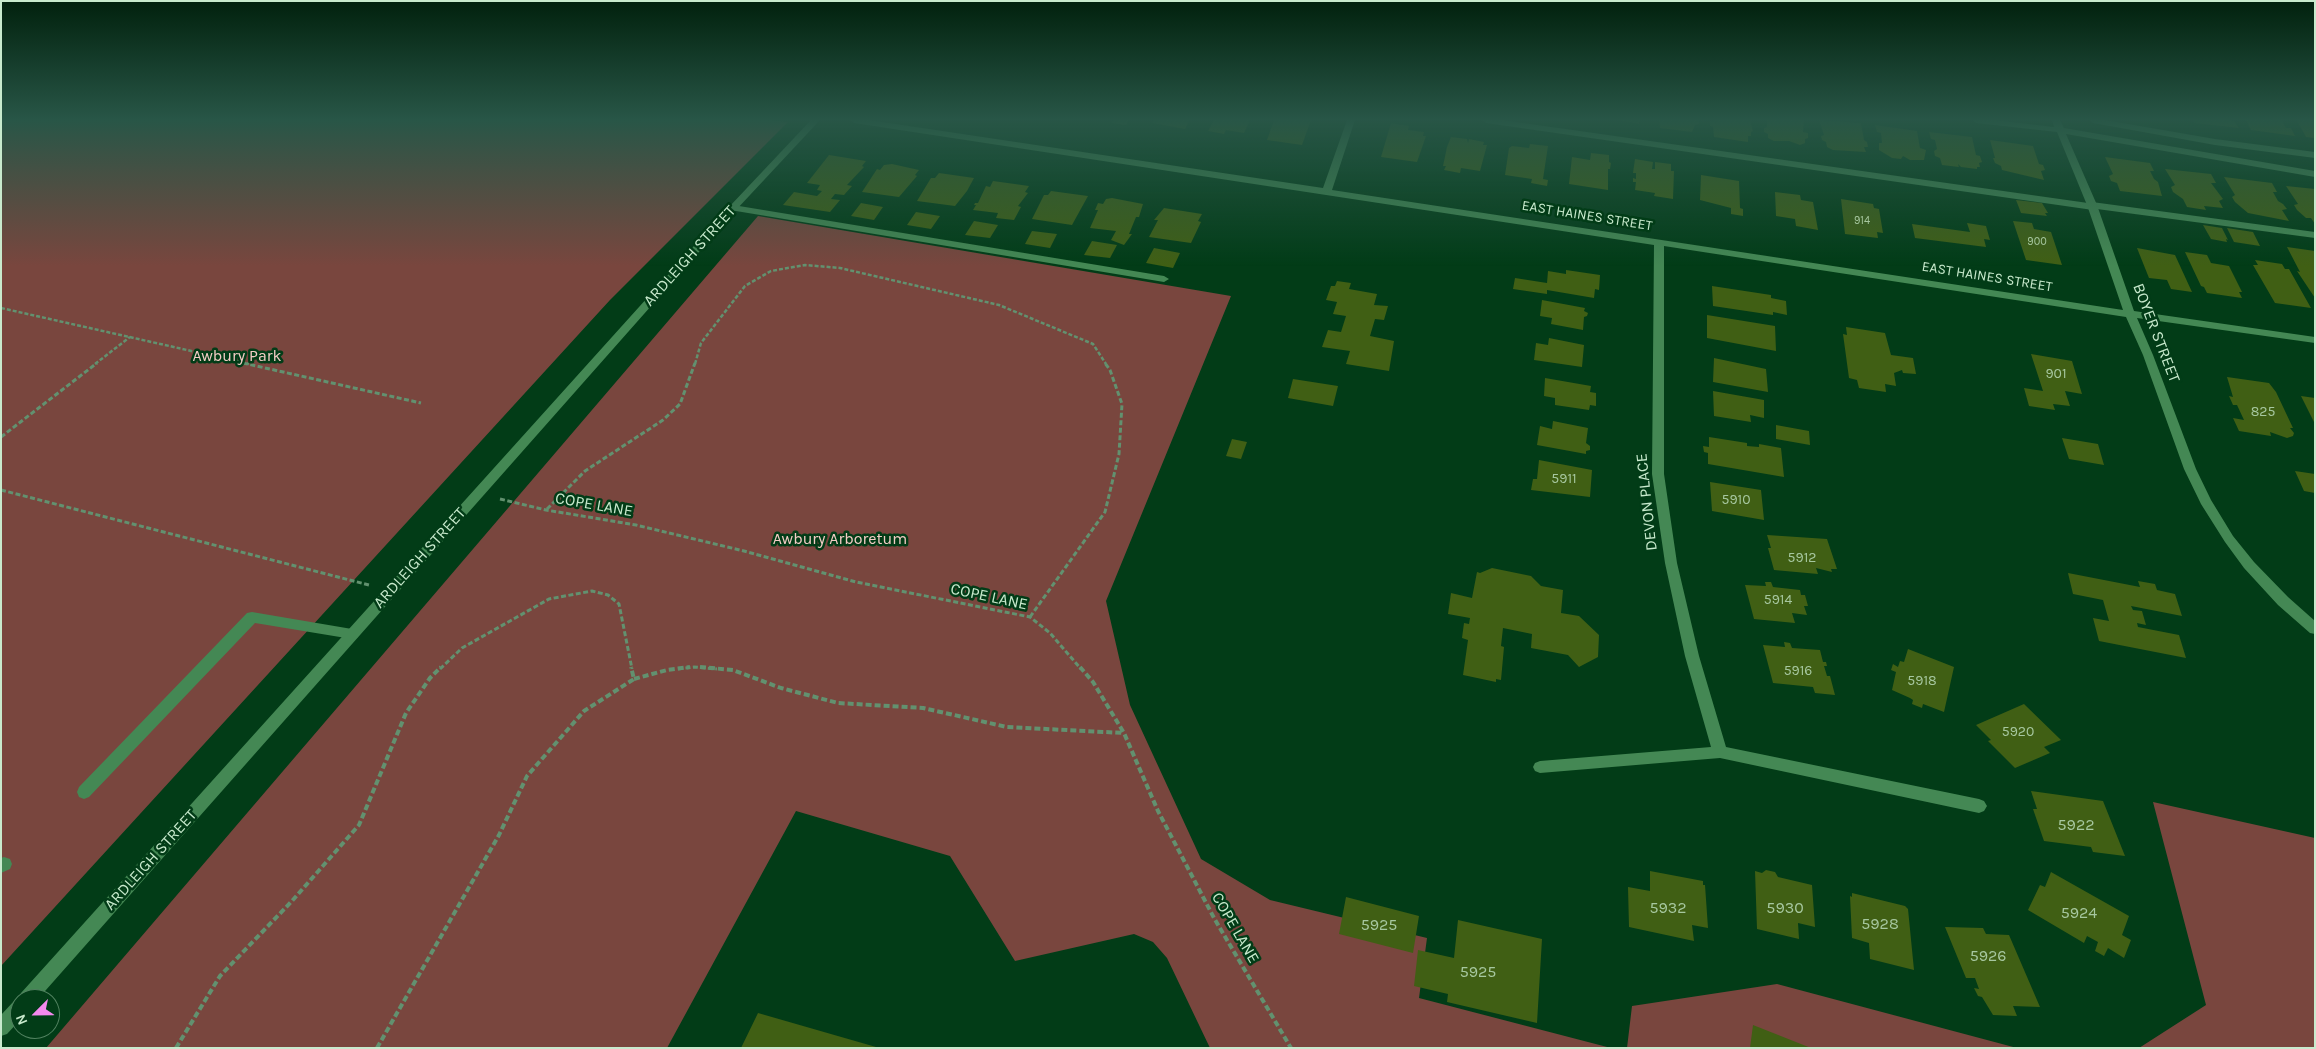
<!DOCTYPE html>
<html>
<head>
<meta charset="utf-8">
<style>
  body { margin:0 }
  #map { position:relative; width:2316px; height:1049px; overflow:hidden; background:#023c17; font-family:Karla,sans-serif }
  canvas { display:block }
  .frame { position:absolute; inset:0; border:2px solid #c8eacd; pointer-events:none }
  .north { position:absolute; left:10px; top:989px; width:50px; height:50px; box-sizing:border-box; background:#023c17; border:1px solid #518260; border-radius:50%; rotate:247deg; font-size:14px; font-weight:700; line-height:20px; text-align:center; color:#c8eacd }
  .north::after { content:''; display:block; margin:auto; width:18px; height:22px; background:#f589ee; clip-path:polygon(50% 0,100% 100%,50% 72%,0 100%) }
</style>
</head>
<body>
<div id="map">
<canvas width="2316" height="1049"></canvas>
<div class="frame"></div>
<div class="north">N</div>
</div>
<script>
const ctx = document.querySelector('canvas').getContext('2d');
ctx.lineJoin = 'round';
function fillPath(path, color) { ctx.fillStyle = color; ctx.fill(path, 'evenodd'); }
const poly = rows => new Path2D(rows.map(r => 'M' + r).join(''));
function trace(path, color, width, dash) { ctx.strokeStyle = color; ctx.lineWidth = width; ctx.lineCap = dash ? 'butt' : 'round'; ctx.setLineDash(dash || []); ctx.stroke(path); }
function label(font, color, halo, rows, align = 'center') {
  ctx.font = font + ' Karla,sans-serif'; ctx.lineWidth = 5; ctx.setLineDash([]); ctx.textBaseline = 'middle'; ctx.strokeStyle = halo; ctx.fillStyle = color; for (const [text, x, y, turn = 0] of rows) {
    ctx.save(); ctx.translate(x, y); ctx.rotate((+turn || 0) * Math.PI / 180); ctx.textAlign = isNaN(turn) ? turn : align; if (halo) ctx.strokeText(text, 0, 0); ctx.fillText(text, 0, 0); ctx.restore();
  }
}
const green = poly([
  [1,120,769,120,788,122,610,300,1,966],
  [758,216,1231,296,1106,601,1130,705,1201,859,1270,900,1427,938,1419,998,1611,1048,1210,1048,1167,958,1153,942,1134,934,1015,961,950,856,796,811,667,1048,46,1048],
  [2153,802,2315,838,2315,1048,2139,1048,2206,1005],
  [1777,984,2017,1048,1627,1048,1632,1006]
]);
const building = poly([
  [1113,120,1129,120,1126,125,1111,123],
  [1154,120,1190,120,1185,129,1152,123],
  [1214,120,1250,120,1244,133,1226,130,1224,134,1208,131],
  [1274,120,1311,120,1302,145,1267,140],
  [1617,120,1640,120,1639,124],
  [1659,120,1699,120,1699,124,1695,125,1692,132,1660,128],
  [1713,120,1750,120,1753,131,1751,132,1751,136,1748,136,1748,142,1714,137,1713,127,1710,126,1710,121],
  [1767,120,1804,120,1803,132,1808,133,1808,138,1805,139,1805,143,1800,145,1789,141,1774,141,1768,138,1768,134,1764,132,1764,128,1767,127],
  [1819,120,1861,123,1864,140,1867,142,1868,147,1864,147,1866,152,1833,150,1827,147,1826,142,1822,140,1821,136,1824,135],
  [2192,120,2229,120,2234,121,2239,128,2194,123],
  [2246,120,2282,120,2286,128,2291,128,2295,136,2251,130],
  [2293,120,2315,120,2315,138,2306,137,2297,121],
  [1391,123,1409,126,1408,130,1424,132,1423,136,1426,136,1417,162,1381,157],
  [1875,125,1917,131,1920,148,1926,150,1924,160,1910,160,1903,156,1901,159,1892,158,1879,150,1879,143,1882,143,1881,133,1877,132],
  [1929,132,1972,137,1976,155,1980,156,1982,162,1979,163,1980,167,1977,167,1977,169,1961,167,1958,164,1959,167,1942,165,1940,158,1935,156,1934,151,1937,149,1935,140,1931,139],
  [1451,137,1467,139,1468,143,1469,139,1484,142,1483,145,1487,145,1480,171,1461,168,1460,173,1444,170,1446,166,1443,166,1447,147],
  [1990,140,2033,146,2039,164,2043,165,2045,170,2041,171,2044,180,2002,170,2001,166,1995,163,1993,158,1995,158],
  [1530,144,1548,146,1543,179,1548,180,1547,186,1531,183,1532,179,1505,175,1509,148,1512,146,1529,148],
  [1591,153,1609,155,1609,162,1611,163,1610,169,1608,169,1608,190,1569,184,1572,157,1590,160],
  [829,155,866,161,862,166,864,167,847,185,852,186,844,195,835,194,831,199,840,200,830,212,783,205,794,192,817,196,822,191,817,190,820,185,807,183],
  [2105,157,2150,163,2154,171,2150,171,2154,179,2158,182,2162,196,2120,191,2117,183,2111,181,2109,176,2113,174],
  [1635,159,1653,162,1652,169,1655,169,1655,162,1671,164,1671,171,1674,171,1673,199,1654,196,1655,193,1635,190,1636,182,1633,182,1633,178,1636,179,1636,173,1633,173],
  [892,164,919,170,915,175,917,176,899,197,862,192,877,169,880,170,884,165],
  [2165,169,2211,174,2216,183,2211,183,2223,199,2219,201,2223,208,2204,206,2206,210,2187,207,2183,199,2173,192,2171,187,2175,185],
  [939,173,974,178,967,191,955,206,917,201,931,178,935,178],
  [1701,175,1739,181,1740,208,1743,209,1743,216,1731,214,1731,208,1700,200],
  [2224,177,2272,183,2277,192,2273,192,2278,201,2283,204,2287,209,2282,210,2289,221,2248,213,2235,202,2232,197,2235,195],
  [993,181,1029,186,1025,192,1028,193,1018,206,1021,207,1014,220,996,218,998,213,973,210,976,205,974,205,975,203,978,203,986,186,990,187],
  [2286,186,2315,189,2315,224,2311,218,2306,218,2297,210,2294,205,2298,204],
  [1051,191,1088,196,1072,225,1032,219,1044,195,1048,195],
  [1775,192,1800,195,1801,200,1813,202,1818,230,1796,226,1795,219,1776,216],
  [1112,198,1143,204,1139,217,1136,217,1129,234,1132,234,1124,245,1111,240,1116,231,1090,228,1098,210,1095,210,1098,203,1103,204,1106,199],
  [1841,199,1873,204,1874,208,1879,209,1883,233,1877,232,1878,238,1845,234],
  [2016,200,2042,203,2048,213,2045,213,2047,216,2021,213],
  [861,203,883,207,874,220,851,216],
  [1164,208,1202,214,1198,221,1201,222,1191,243,1149,237,1158,220,1154,220],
  [916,212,940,216,931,229,907,225],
  [974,221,998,225,990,238,965,235],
  [2013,221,2032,223,2034,229,2051,232,2062,265,2026,260],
  [1967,223,1986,226,1990,240,1984,239,1986,247,1915,238,1912,224,1970,232],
  [2203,225,2222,228,2228,240,2226,239,2227,242,2211,239],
  [2227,228,2253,232,2260,246,2234,242],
  [1032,231,1057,234,1050,248,1025,244],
  [1092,241,1117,245,1110,258,1084,255],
  [2287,247,2315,251,2315,298,2297,271,2300,272],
  [1154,248,1180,253,1173,268,1146,263],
  [2137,248,2175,255,2192,292,2171,289,2167,280,2149,278],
  [2185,252,2207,255,2211,263,2229,266,2242,292,2239,292,2242,298,2207,293,2204,287,2201,286],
  [2255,260,2282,264,2285,269,2289,269,2311,308,2275,303,2253,265,2258,265],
  [1566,270,1600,275,1599,290,1595,289,1594,298,1547,290,1547,294,1513,289,1515,278,1547,283,1548,271,1566,274],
  [1337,281,1351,283,1349,289,1377,294,1374,305,1388,306,1384,320,1375,319,1370,336,1394,341,1389,371,1346,364,1350,351,1322,347,1328,330,1341,332,1346,316,1333,314,1337,302,1326,300,1331,286,1335,286],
  [1712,286,1771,295,1771,298,1786,301,1787,315,1773,312,1773,315,1713,306],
  [1542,300,1585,308,1584,311,1588,313,1587,316,1584,317,1583,330,1551,324,1552,318,1540,316],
  [1707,315,1775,326,1776,351,1707,338],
  [1846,327,1885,333,1891,355,1913,358,1916,374,1903,373,1902,370,1894,373,1896,386,1885,384,1886,392,1859,388,1857,380,1849,378,1843,334,1847,335],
  [1549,338,1584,345,1582,367,1534,360,1536,343,1548,345],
  [2031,354,2072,361,2082,394,2065,391,2070,406,2053,404,2055,410,2029,406,2024,388,2043,391],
  [1714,358,1766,369,1768,392,1713,382],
  [2227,377,2269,383,2276,392,2293,428,2290,428,2294,433,2293,436,2287,438,2270,432,2271,436,2239,431,2233,418,2244,420,2237,405,2233,405,2229,396,2233,397],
  [1545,378,1591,386,1590,392,1596,393,1596,406,1590,405,1589,410,1555,405,1555,398,1544,396],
  [1293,379,1338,386,1333,406,1288,398],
  [1713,391,1764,400,1764,418,1750,415,1751,422,1714,416],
  [2301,396,2315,398,2315,424],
  [1553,421,1588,428,1586,443,1590,446,1590,450,1586,451,1586,454,1537,445,1540,426,1552,429],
  [1776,425,1809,431,1810,445,1776,439],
  [1709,437,1747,443,1747,446,1759,447,1759,444,1781,448,1784,477,1708,464,1708,453,1704,452,1703,446,1709,447],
  [2062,438,2098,444,2104,465,2069,459],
  [1232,439,1247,442,1241,459,1226,456],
  [1539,460,1592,470,1590,497,1531,490,1533,479,1537,479],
  [2295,471,2315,474,2315,493,2304,491],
  [1710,482,1761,490,1764,520,1712,511],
  [1767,535,1827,539,1837,569,1831,569,1832,572,1816,568,1818,574,1774,570,1768,548,1771,548],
  [1492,568,1531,576,1541,586,1563,590,1561,613,1579,616,1599,635,1598,657,1579,667,1568,655,1531,648,1532,634,1503,628,1501,646,1504,647,1501,680,1496,679,1496,682,1463,675,1468,640,1462,638,1464,623,1469,624,1470,618,1448,614,1451,593,1472,598,1477,572,1480,573],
  [2068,573,2140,587,2138,581,2155,584,2157,590,2175,594,2182,616,2131,606,2133,610,2142,611,2146,625,2137,623,2138,627,2179,635,2186,658,2099,641,2093,618,2109,621,2103,600,2073,594],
  [1765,582,1771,582,1773,587,1800,590,1801,595,1805,595,1808,606,1804,606,1807,615,1792,613,1795,623,1754,619,1745,585,1766,586],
  [1784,642,1790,643,1792,648,1820,650,1823,662,1826,662,1827,666,1824,666,1827,676,1830,676,1835,695,1815,693,1813,687,1773,683,1763,645,1785,647],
  [1908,649,1954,667,1944,712,1923,704,1922,708,1912,704,1913,700,1910,698,1892,690,1896,672,1891,670,1893,664,1898,667,1900,661,1904,662],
  [2024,704,2061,740,2044,747,2050,753,2015,768,1988,741,1991,740,1976,725],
  [2031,791,2103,801,2125,856,2093,852,2091,847,2044,841,2033,809,2037,809],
  [1766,870,1775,872,1778,877,1812,885,1815,927,1798,923,1799,939,1757,929,1755,871,1762,873],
  [1650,871,1703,881,1703,885,1705,885,1708,928,1692,925,1694,941,1629,927,1628,887,1650,891],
  [2051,872,2129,916,2122,935,2131,940,2124,958,2108,948,2104,956,2095,951,2098,942,2087,936,2084,943,2028,910,2040,885,2045,887],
  [1852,893,1905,906,1908,909,1914,970,1870,959,1869,943,1852,938,1850,896,1852,897],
  [1346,897,1419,916,1413,953,1339,934],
  [1458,920,1542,939,1537,1023,1447,1002,1448,994,1414,986,1418,950,1454,958],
  [1945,927,1983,928,1986,934,2009,935,2040,1007,2013,1006,2017,1016,1993,1015,1982,997,1978,996,1974,988,1979,989,1975,978,1966,978],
  [758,1013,876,1047,876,1048,741,1048],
  [1753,1025,1811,1048,1750,1048]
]);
const pathFar2 = poly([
  [1,308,249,364],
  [95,364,130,337],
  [695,364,701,343,745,286,771,271,805,265,840,268,999,305,1093,344,1106,364]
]);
const pathFar1 = poly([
  [243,363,421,403],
  [1,437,97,363],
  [1,490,369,585],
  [500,499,546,510,636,525,744,551,856,582,1030,617,1050,633,1081,669],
  [547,509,585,471,663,420,680,404,695,363],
  [1030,617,1105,512,1119,454,1122,404,1110,370,1105,363],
  [440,669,462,648,549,599,592,591,608,595,619,604,632,669],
  [678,669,694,667,717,669]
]);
const path = poly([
  [700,667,733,670,781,688,838,703,923,708,1007,727,1124,733],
  [1080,667,1093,682,1124,733,1158,811,1214,918,1291,1048],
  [634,679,667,670,690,667],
  [176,1048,220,976,292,901,359,825,406,713,430,678,441,667],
  [377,1048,499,835,527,776,584,711,634,679,631,667]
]);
const service = poly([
  [1482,120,1502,120,2088,203,2092,202,2315,232,2315,238,2097,209,2093,210,1486,123,1482,120],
  [733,205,1164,276,1169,279,1164,282,730,210,728,208,733,205],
  [252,612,352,629,357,630,359,634,357,638,352,639,255,623,89,797,84,799,79,797,77,792,79,787,247,613,252,612],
  [4,857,10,859,12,864,10,869,1,873,1,858,4,857]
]);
const minor = poly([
  [811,120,820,120,736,210,38,999,20,999,20,1020,7,1034,1,1036,1,1015,14,1001,19,999,21,993,730,206,811,120],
  [850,120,869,120,1323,188,1347,120,1355,120,1332,190,2123,310,2087,205,2057,132,1976,123,1972,120,1995,120,2054,127,2052,120,2060,120,2064,128,2315,171,2315,177,2066,134,2097,205,2134,311,2315,337,2315,343,2137,318,2153,355,2196,469,2211,500,2233,536,2254,562,2288,597,2315,621,2315,634,2310,633,2278,605,2244,568,2225,542,2201,504,2184,469,2143,355,2126,317,1664,246,1664,474,1677,563,1699,656,1726,747,1979,799,1984,801,1987,806,1984,811,1979,813,1720,758,1540,773,1535,771,1533,767,1535,763,1540,761,1711,747,1685,656,1665,563,1652,474,1654,245,854,123,850,120],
  [2089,120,2105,120,2215,139,2315,152,2315,158,2215,145,2093,123,2089,120]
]);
const farNumbernames = [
  ["914",1862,221],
  ["900",2037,242]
];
const farStreetnames = [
  ["EAST HAINES STREET",1587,216,9],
  ["EAST HAINES STREET",1987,277,9]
];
const numberNames = [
  ["901",2056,374],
  ["825",2263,412],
  ["5911",1564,479],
  ["5910",1736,500],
  ["5912",1802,558],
  ["5914",1778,600],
  ["5916",1798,671],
  ["5918",1922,681],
  ["5920",2018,732]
];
const streetNames = [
  ["ARDLEIGH STREET",690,256,-48],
  ["BOYER STREET",2156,333,69],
  ["DEVON PLACE",1647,502,-96],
  ["COPE LANE",594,505,10],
  ["ARDLEIGH STREET",420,558,-48],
  ["COPE LANE",989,597,12],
  ["ARDLEIGH STREET",151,860,-48],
  ["COPE LANE",1235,928,60]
];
const parkNames = [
  ["Awbury Park",237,356],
  ["Awbury Arboretum",840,539]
];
const nearNumbernames = [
  ["5922",2076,825],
  ["5932",1668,908],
  ["5930",1785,908],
  ["5924",2079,913],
  ["5928",1880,924],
  ["5925",1379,925],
  ["5926",1988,956],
  ["5925",1478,972]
];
fillPath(green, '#79463e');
fillPath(building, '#405f14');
trace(pathFar2, '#62916f', 2.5, [4, 2]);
trace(pathFar1, '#62916f', 3, [5, 2.5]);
trace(path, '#62916f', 4, [6, 3]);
fillPath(service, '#448854');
fillPath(minor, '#448854');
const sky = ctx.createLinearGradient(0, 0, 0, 266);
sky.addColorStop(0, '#01210d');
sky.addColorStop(0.45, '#285647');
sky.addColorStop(1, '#28564700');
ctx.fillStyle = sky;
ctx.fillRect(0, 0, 2316, 266);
label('11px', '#a6c79f', null, farNumbernames);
label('14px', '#c8eacd', '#023c17', farStreetnames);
label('14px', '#a6c79f', null, numberNames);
label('16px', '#c8eacd', '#023c17', streetNames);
label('16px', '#f4cdc6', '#023c17', parkNames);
label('16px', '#a6c79f', null, nearNumbernames);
</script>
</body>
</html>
